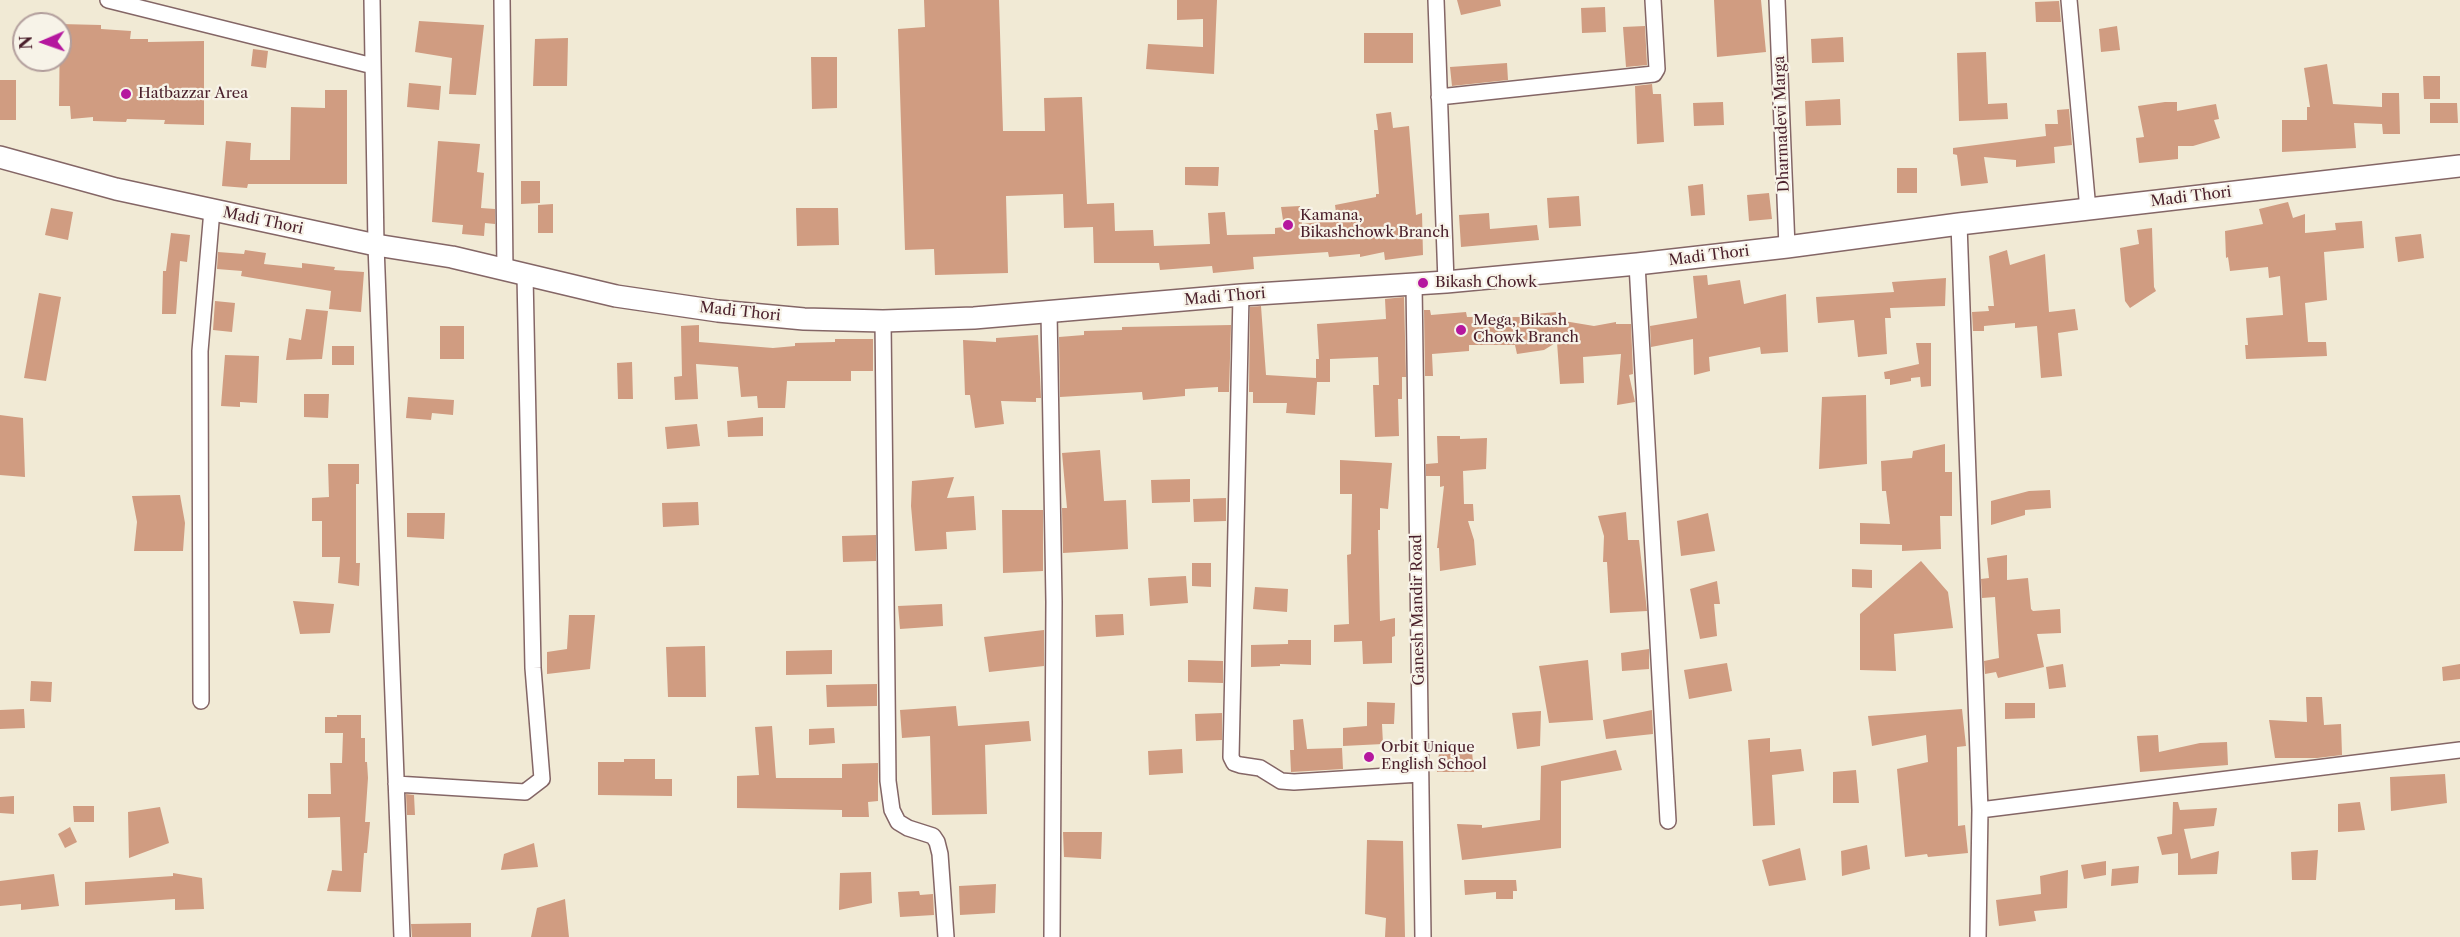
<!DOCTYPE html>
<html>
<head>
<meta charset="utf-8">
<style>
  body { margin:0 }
  #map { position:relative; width:2460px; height:937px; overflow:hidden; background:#f1ead5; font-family:"Libre Caslon Text",serif }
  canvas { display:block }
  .north { position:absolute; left:12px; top:12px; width:60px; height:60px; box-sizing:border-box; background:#f7f3e8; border:2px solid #b29e9c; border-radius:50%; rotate:268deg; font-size:16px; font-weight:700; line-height:24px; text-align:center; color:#4a1f2b }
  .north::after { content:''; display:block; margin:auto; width:21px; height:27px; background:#b5179e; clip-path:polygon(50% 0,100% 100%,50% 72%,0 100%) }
</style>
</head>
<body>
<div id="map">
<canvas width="2460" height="937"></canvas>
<div class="north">N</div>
</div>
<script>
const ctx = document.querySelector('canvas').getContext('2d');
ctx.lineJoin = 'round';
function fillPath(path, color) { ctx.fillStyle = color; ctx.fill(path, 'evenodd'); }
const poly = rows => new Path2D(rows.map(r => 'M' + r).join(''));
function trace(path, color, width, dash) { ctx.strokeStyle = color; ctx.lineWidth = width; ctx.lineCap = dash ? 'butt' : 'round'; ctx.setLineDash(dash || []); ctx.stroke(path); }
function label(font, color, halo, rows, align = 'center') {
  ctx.font = font + ' "Libre Caslon Text",serif'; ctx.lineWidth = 4.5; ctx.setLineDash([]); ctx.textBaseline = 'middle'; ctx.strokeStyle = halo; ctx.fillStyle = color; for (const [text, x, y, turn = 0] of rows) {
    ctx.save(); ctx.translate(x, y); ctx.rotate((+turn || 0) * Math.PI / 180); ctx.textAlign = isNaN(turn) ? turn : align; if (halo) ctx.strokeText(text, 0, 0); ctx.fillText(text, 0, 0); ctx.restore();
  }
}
const building = poly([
  [924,0,999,0,1003,131,1045,131,1044,98,1082,97,1087,204,1114,203,1115,231,1153,230,1154,246,1210,244,1208,213,1225,212,1227,235,1275,234,1275,228,1284,227,1281,207,1300,206,1302,224,1337,220,1335,205,1376,197,1376,194,1379,194,1374,130,1378,130,1376,114,1391,112,1393,128,1409,126,1416,215,1422,213,1423,255,1385,260,1384,252,1360,257,1360,254,1329,257,1328,252,1253,257,1254,269,1213,273,1212,266,1160,270,1159,263,1094,263,1093,227,1064,228,1063,194,1006,196,1008,273,935,275,934,249,905,250,898,29,925,27],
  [1177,0,1217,0,1214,74,1146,69,1148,44,1203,47,1203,19,1177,20],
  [1457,0,1500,0,1501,6,1461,15],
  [1714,0,1761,0,1766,52,1717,57],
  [2059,1,2061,22,2036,22,2035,2],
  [1605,7,1606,32,1582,33,1581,8],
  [419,21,484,25,476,95,449,94,452,58,415,52],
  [60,24,101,25,101,29,131,31,130,39,148,39,148,42,204,41,204,125,164,124,165,120,127,119,126,122,93,121,93,117,71,119,70,106,59,106],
  [1645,26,1647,65,1626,67,1623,27],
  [2117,26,2120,50,2101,52,2099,29],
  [1364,33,1413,33,1413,63,1364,63],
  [1843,37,1844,62,1812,63,1811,39],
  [568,38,567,86,533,86,535,39],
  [253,49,268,51,266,68,251,66],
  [1986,52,1988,104,2007,103,2008,119,1959,121,1957,53],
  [811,57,837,57,837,108,812,109],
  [1507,63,1508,80,1452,86,1450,67],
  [2327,64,2333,104,2382,107,2382,93,2399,93,2400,134,2383,134,2382,124,2354,123,2356,148,2282,152,2282,120,2307,120,2307,107,2310,107,2304,68],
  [2423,76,2440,76,2440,99,2424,99],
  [0,80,16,80,16,120,0,120],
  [409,83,441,86,439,110,407,107],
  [1652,84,1653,94,1661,94,1664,142,1637,144,1635,86],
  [325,90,347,90,347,184,248,184,247,188,222,186,226,141,251,143,250,160,290,160,291,107,325,108],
  [1840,99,1841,125,1806,126,1805,101],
  [1723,102,1724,125,1694,126,1693,103],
  [2165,102,2177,102,2177,111,2216,104,2219,119,2214,120,2220,138,2193,146,2178,146,2178,159,2139,163,2136,138,2144,137,2138,106],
  [2430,103,2457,103,2458,123,2430,123],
  [2069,109,2072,145,2054,147,2055,163,2016,167,2016,160,1984,157,1988,183,1961,186,1957,155,1953,154,1953,148,2046,136,2045,124,2058,124,2057,110],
  [438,141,480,144,477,172,484,173,481,208,495,209,495,224,485,223,484,236,462,234,463,225,432,222],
  [1185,167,1219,167,1218,186,1185,185],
  [1897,168,1917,168,1917,193,1897,193],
  [521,181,540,181,540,203,521,204],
  [1703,184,1705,215,1691,216,1688,186],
  [1769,193,1772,219,1749,221,1747,195],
  [1579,196,1581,226,1549,228,1547,198],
  [2288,202,2293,218,2305,214,2305,233,2336,230,2335,223,2362,221,2364,248,2324,252,2327,300,2305,303,2308,342,2326,342,2327,356,2246,359,2245,345,2248,345,2246,318,2283,315,2280,276,2269,278,2268,267,2230,271,2228,257,2226,258,2225,231,2263,224,2259,209],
  [553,204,553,233,538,233,538,205],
  [51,208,73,212,68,240,45,235],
  [796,208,838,208,839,245,797,246],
  [1489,213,1490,229,1537,225,1539,240,1461,247,1459,215],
  [2152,228,2154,287,2156,291,2130,308,2125,301,2120,248,2139,244,2137,230],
  [171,233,190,235,187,262,180,261,176,314,162,314,163,271,166,271],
  [2421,234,2424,258,2398,262,2395,237],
  [245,250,266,253,264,264,302,268,302,263,335,267,334,270,364,272,361,312,329,309,331,291,241,276,242,271,217,269,218,252,244,254],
  [2007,250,2010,265,2045,254,2049,312,2075,309,2078,330,2058,333,2062,376,2041,378,2037,326,2015,328,2015,323,1984,326,1984,331,1973,331,1972,312,1989,311,1988,306,1994,306,1989,256],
  [1707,275,1708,285,1740,280,1744,304,1786,294,1788,352,1761,354,1760,347,1709,357,1710,371,1694,375,1693,339,1651,347,1650,326,1697,318,1693,276],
  [1946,278,1945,306,1890,308,1891,318,1885,318,1887,354,1858,357,1854,320,1818,323,1816,297,1894,292,1892,282],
  [39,293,61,297,46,381,24,378],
  [1404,297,1406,377,1402,377,1402,399,1398,399,1399,436,1375,437,1373,385,1379,385,1378,357,1330,359,1330,382,1317,382,1315,415,1286,413,1287,403,1253,403,1253,392,1249,392,1250,307,1261,306,1266,375,1316,378,1316,359,1319,359,1317,324,1386,319,1385,299],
  [215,301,235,303,232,332,213,330],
  [306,309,328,311,322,359,286,360,289,338,301,340],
  [1424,310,1430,310,1431,315,1466,312,1467,317,1523,317,1523,315,1557,312,1558,320,1594,326,1616,322,1616,324,1631,324,1633,374,1629,375,1635,402,1617,405,1621,354,1583,357,1584,383,1560,384,1557,342,1544,350,1517,354,1515,345,1469,345,1469,351,1432,354,1433,376,1425,376],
  [699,325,699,342,773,348,795,346,795,343,835,342,835,339,873,339,873,371,851,371,851,381,787,381,785,408,758,408,757,396,741,397,738,367,696,364,698,399,675,400,674,377,682,376,681,326],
  [1231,325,1229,392,1218,392,1218,387,1185,389,1185,396,1143,400,1142,392,1060,397,1059,337,1084,335,1084,331,1122,330,1122,327],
  [440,326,464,326,464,359,440,359],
  [1038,335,1041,398,1036,398,1036,402,1001,401,1004,424,975,428,970,395,965,395,963,340,996,342,996,338],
  [1916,343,1931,343,1931,386,1921,387,1920,377,1911,378,1911,381,1890,385,1890,379,1885,379,1884,372,1919,364],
  [332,346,354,346,354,365,332,365],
  [225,355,259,356,257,403,240,402,240,407,221,406],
  [632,362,633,399,618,399,617,363],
  [304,394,329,394,328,418,304,417],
  [1866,395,1867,464,1819,469,1822,397],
  [408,397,454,400,453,415,432,413,431,420,406,418],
  [0,415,23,418,25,477,0,475],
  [763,417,763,436,728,437,727,421],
  [697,424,700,446,667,449,665,427],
  [1437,436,1460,436,1460,439,1487,438,1486,469,1463,471,1464,504,1473,504,1474,521,1468,521,1474,540,1476,565,1440,571,1439,548,1437,548,1444,486,1440,487,1440,476,1426,476,1426,464,1438,463],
  [1945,444,1945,472,1952,472,1952,516,1940,516,1941,549,1902,551,1902,545,1860,544,1860,523,1890,524,1886,491,1882,491,1881,461,1912,458,1913,451],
  [1100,450,1104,501,1126,500,1128,549,1063,553,1062,508,1067,508,1062,453],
  [1340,460,1392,463,1388,509,1380,508,1380,530,1378,530,1380,621,1395,618,1395,636,1392,637,1392,663,1363,664,1362,641,1334,642,1334,625,1349,624,1347,555,1351,554,1352,494,1340,494],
  [328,464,359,464,359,484,356,484,356,563,360,563,359,586,338,583,340,557,322,557,322,521,312,521,312,498,329,497],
  [954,477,947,498,974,496,976,530,946,532,947,549,915,551,911,506,912,481],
  [1190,479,1190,502,1152,503,1151,480],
  [2050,490,2051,508,2025,510,2025,515,1991,525,1991,501,2029,491],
  [180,495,185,523,183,551,134,551,137,522,132,496],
  [1226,498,1226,521,1194,522,1193,499],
  [698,502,699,525,663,527,662,503],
  [1002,510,1043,510,1043,571,1003,573],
  [1626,512,1628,540,1639,540,1647,611,1610,613,1607,562,1603,562,1604,536,1598,516],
  [407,513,445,513,444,539,407,537],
  [1708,513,1715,551,1681,556,1677,521],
  [876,535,876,561,843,562,842,536],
  [2007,555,2007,580,2028,578,2031,609,2033,611,2060,609,2061,633,2037,634,2044,667,1998,678,1996,672,1985,674,1984,661,1999,658,1995,597,1982,598,1981,579,1989,578,1987,558],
  [1921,561,1948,592,1953,628,1894,634,1896,671,1860,670,1860,614],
  [1192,563,1211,563,1211,587,1192,586],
  [1852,569,1872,570,1872,588,1852,587],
  [1186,576,1188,603,1150,606,1148,578],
  [1717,581,1720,604,1714,604,1717,636,1700,639,1690,589],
  [1255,587,1288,589,1287,612,1253,609],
  [293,601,334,604,330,633,300,634],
  [942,604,943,626,900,629,898,606],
  [1123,614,1124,635,1096,637,1095,615],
  [569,615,595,615,590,669,547,674,547,652,567,649],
  [1044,630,1044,666,989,672,984,637],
  [1288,640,1311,640,1311,665,1280,664,1280,666,1251,667,1251,645,1288,644],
  [705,646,706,697,668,697,666,647],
  [1649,649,1649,669,1622,671,1621,653],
  [832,650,832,674,786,675,786,651],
  [1188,660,1223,661,1223,683,1188,682],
  [1588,660,1593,720,1549,723,1539,666],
  [1727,663,1732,691,1689,699,1684,670],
  [2063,664,2066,687,2049,689,2046,667],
  [2460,664,2460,679,2443,681,2442,667],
  [31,681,52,682,51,702,30,701],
  [877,684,877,706,827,707,826,685],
  [2306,697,2322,697,2324,725,2341,724,2342,755,2317,758,2275,758,2269,720,2307,722],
  [1367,702,1395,703,1394,724,1382,724,1383,744,1343,746,1343,728,1367,726],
  [2005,703,2035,703,2035,718,2005,719],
  [956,706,958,726,1029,721,1031,741,985,745,987,814,932,815,930,736,902,738,900,710],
  [24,709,25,728,0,729,0,710],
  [1962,709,1966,746,1957,747,1958,826,1965,825,1968,853,1928,857,1927,854,1905,857,1897,769,1928,762,1926,735,1872,746,1868,716],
  [1652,710,1653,734,1606,739,1603,720],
  [1541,711,1540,746,1517,749,1512,713],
  [1222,713,1222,740,1196,741,1195,714],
  [337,715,361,715,361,738,365,738,365,762,367,762,368,778,365,822,370,822,367,853,364,853,361,892,327,891,332,870,342,871,340,817,308,818,308,794,331,794,330,763,342,763,343,733,325,733,325,717,337,717],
  [1303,719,1307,749,1342,748,1343,769,1291,772,1290,750,1294,750,1293,720],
  [772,726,776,778,842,778,842,764,878,763,878,801,868,802,869,817,842,817,842,810,737,808,737,776,759,775,755,727],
  [834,728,835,743,809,745,809,729],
  [2158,735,2159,752,2200,743,2227,742,2228,765,2140,772,2137,736],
  [1770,738,1770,752,1801,749,1804,771,1772,775,1775,825,1753,826,1748,740],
  [1182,749,1183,773,1149,775,1148,751],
  [1616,750,1622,770,1561,781,1561,848,1462,860,1457,824,1482,825,1482,828,1540,820,1541,766],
  [1472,752,1474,772,1437,772,1439,753],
  [624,759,655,759,655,779,672,779,672,796,598,795,598,762,624,762],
  [1856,770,1859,803,1833,803,1833,772],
  [2445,774,2447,803,2391,811,2390,777],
  [406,794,414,795,415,815,407,815],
  [14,796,14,814,0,813,0,797],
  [2173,802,2178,802,2180,810,2217,808,2214,826,2184,829,2191,859,2219,851,2217,874,2178,875,2178,853,2162,855,2157,837,2172,834],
  [2360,802,2365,830,2338,832,2338,804],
  [73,806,94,806,94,822,74,822],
  [160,807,169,843,129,858,128,812],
  [70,827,77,842,65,848,58,834],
  [1063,832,1102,832,1101,859,1064,857],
  [1367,840,1403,841,1405,937,1385,937,1386,918,1365,914],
  [534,843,538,867,501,870,504,854],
  [1867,845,1870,869,1842,876,1841,851],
  [1800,848,1806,880,1769,886,1762,860],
  [2318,850,2316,880,2292,880,2291,852],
  [2106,861,2106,875,2084,879,2081,865],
  [2139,866,2138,883,2111,886,2112,869],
  [2068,870,2067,908,2034,911,2036,921,1999,926,1996,900,2041,894,2040,876],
  [871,872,872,903,839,910,840,873],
  [173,873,202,878,204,909,175,910,175,899,85,905,85,882,173,876],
  [54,874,59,906,21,910,21,904,0,906,0,881],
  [1464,880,1516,880,1517,891,1513,891,1513,899,1496,899,1496,892,1465,895],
  [996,884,995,913,960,915,959,886],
  [919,891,920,895,933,894,934,915,900,917,898,892],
  [565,899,569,937,531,937,537,908],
  [471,923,471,937,412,937,411,924]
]);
const minor = poly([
  [108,0,373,66],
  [372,0,376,245,402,937],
  [502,0,505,271],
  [1436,0,1446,282],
  [1777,0,1787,247],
  [2069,0,2088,210],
  [1439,97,1654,74,1657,69,1653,0],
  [1959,224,1980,810,1978,937],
  [1637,264,1668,821],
  [1414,284,1423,937],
  [1241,295,1231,757,1234,763,1240,765,1260,768,1281,781,1294,782,1420,774],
  [1049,312,1054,602,1052,937],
  [883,321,888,781,892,810,898,822,908,828,933,836,937,842,940,854,946,937],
  [201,701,200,351,212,210],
  [396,784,525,792,542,779,533,668,525,275],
  [1980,810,2460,750]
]);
const secondary = poly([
  [0,157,116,189,376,245,452,257,616,296,718,311,804,319,883,321,974,318,1241,295,1446,282,1637,264,1787,247,1959,224,2460,166]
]);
const markers = [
  [126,94,6,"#b5179e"],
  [1288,225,6,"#b5179e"],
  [1423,283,6,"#b5179e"],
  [1461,330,6,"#b5179e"],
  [1369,757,6,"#b5179e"]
];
const poiNames = [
  ["Hatbazzar Area",138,94],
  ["Kamana,",1300,216],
  ["Bikashchowk Branch",1300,233],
  ["Bikash Chowk",1435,283],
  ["Mega, Bikash",1473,321],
  ["Chowk Branch",1473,338],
  ["Orbit Unique",1381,748],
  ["English School",1381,765]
];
const streetNames = [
  ["Dharmadevi Marga",1782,124,-92],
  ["Madi Thori",2191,197,-7],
  ["Madi Thori",263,221,12],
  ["Madi Thori",1709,256,-7],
  ["Madi Thori",1225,297,-5],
  ["Madi Thori",740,312,6],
  ["Ganesh Mandir Road",1418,610,-91]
];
fillPath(building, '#d09c81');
trace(minor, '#846666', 18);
trace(secondary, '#846666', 24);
trace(minor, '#fff', 15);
trace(secondary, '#fff', 21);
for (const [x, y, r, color] of markers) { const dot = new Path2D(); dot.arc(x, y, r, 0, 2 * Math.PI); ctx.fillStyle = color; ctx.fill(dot); trace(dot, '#f7f3e8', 2); }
label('15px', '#4a1f2b', '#f7f3e8', poiNames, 'left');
label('15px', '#4a1f2b', '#f7f3e8', streetNames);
</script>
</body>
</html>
